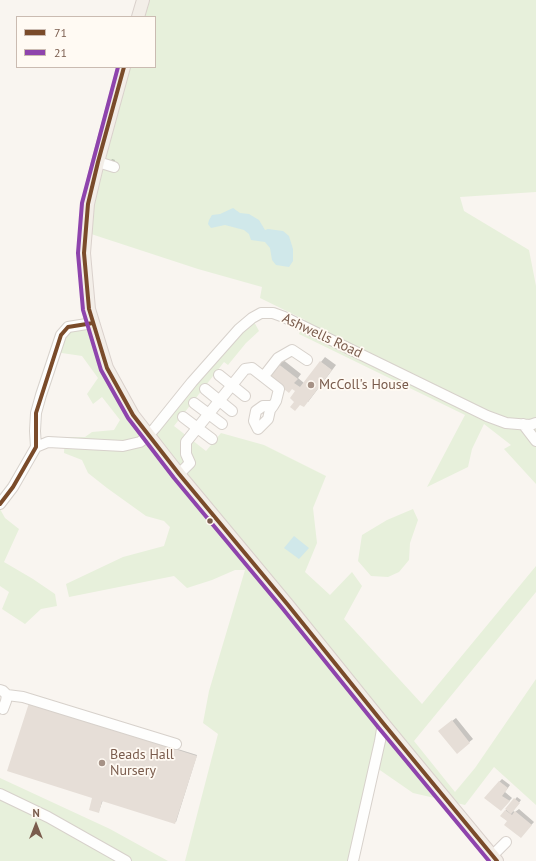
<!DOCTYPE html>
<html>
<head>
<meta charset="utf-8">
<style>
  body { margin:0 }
  #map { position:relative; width:536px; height:861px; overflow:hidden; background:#f9f5f0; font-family:"PT Sans",sans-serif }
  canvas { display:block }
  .legend { position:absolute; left:16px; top:16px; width:140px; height:52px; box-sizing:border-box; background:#fffaf3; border:1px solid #cabbb1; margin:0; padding:5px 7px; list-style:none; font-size:12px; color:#7a5c4d }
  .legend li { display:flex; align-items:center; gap:8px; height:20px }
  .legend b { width:20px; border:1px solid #cabbb1 }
  .north { position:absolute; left:16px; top:805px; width:40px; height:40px; -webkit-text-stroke:3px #fffaf3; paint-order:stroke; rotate:0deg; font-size:11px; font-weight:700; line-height:16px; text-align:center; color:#7a5c4d }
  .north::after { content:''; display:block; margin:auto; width:14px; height:18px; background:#7a5c4d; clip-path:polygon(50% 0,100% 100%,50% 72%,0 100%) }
</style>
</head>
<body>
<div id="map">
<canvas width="536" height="861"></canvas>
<ul class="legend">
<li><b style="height:5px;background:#7a4b2a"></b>71</li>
<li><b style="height:5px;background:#8e44ad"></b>21</li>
</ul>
<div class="north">N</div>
</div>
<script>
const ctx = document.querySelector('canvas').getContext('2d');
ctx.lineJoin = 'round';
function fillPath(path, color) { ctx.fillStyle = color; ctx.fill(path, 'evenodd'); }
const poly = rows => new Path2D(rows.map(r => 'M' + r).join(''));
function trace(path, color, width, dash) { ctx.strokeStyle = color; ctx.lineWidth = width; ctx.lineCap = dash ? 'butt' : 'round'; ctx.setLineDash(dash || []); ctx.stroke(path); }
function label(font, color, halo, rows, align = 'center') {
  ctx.font = font + ' "PT Sans",sans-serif'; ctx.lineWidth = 3.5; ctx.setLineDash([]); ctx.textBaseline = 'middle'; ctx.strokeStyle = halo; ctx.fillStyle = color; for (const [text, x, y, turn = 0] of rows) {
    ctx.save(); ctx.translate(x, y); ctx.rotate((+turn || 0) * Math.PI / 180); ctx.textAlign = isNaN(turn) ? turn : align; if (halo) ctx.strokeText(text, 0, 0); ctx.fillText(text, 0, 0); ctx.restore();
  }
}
const green = poly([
  [143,0,536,0,536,192,460,197,464,211,529,250,536,286,536,484,504,449,511,445,484,424,472,449,468,467,427,487,465,415,299,334,305,320,260,298,262,287,198,269,85,232,124,67,155,67,155,17,138,17],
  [252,318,259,331,246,343,228,365,224,362,174,426,206,451,221,433,264,445,326,476,313,508,317,543,305,572,330,595,352,572,362,586,344,619,422,704,536,566,536,592,414,741,455,792,475,768,536,679,536,805,494,767,465,805,413,793,374,766,353,861,185,861,218,734,203,723,209,691,245,570,235,570,212,580,187,588,174,576,69,597,66,584,123,557,164,546,170,527,164,521,146,516,107,488,88,473,82,460,64,453,65,437,85,437,92,432,114,430,120,420,102,397,93,404,87,394,98,378,82,356,55,352,61,335,93,323,100,348,141,427,155,428],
  [0,509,5,518,19,529,4,562,33,579,55,594,57,606,41,609,25,624,2,609,9,592,0,586],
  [413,509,418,520,410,543,409,560,399,572,388,577,371,576,358,561,362,535,387,520],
  [0,778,110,829,168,861,0,861]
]);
const water = poly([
  [233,208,240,213,249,214,259,220,265,230,268,229,283,231,289,236,293,249,293,261,289,267,276,265,272,260,270,248,265,242,251,240,249,234,244,230,225,225,211,228,208,224,209,220,212,215,220,214],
  [294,536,309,548,299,559,284,548]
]);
const shadow = poly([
  [112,159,115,160,114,162,110,162],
  [325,357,336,365,308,402,297,390,269,376,282,359,301,374,298,378,304,383],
  [30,703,197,755,176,822,103,800,99,811,93,797],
  [456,718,473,739,457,752,443,728],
  [502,779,510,785,505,792,512,798,501,810,499,782],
  [517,797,521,800,513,811,515,812,519,809,534,822,524,833,501,816]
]);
const building = poly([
  [320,361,332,370,304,407,300,405,295,411,290,407,294,402,290,398,295,391,292,389,289,393,267,376,277,363,298,379,294,383,300,387],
  [29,703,197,756,175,824,102,801,99,813,89,810,92,798,7,771],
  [452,720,470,743,457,754,438,731],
  [499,781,508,788,502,796,510,801,501,811,484,798],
  [514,798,520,803,511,814,505,809],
  [505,810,512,815,515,811,532,825,521,838,504,825,507,821,500,816]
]);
const minor = poly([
  [98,162,114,167],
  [219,375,245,396],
  [264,376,278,358,292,350,307,360],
  [205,389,232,411],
  [194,403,222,424],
  [183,417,212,439],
  [523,424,536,441],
  [36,447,48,442,123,446,140,442,148,436,155,428,192,382,239,329,252,318,261,313,273,313,284,317,487,416,506,423,530,425,536,423],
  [179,474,190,463,186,454,186,442,245,369,252,368,279,389,276,401,273,406,270,410,268,419,258,429,254,421,256,411,263,406,273,406],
  [0,504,13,487,36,447,35,431,36,413,41,395,61,335,68,327,93,323],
  [0,690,3,691,7,695,6,701,3,709],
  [7,695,23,697,176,744],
  [0,794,48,817,126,861],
  [493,855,506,842],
  [353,861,380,741,383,723]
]);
const major = poly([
  [138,17,143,0],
  [124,67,98,162,88,204,84,253,89,309,107,368,133,415,179,474,288,605,383,723,497,861]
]);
const bus1 = poly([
  [124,67,98,162,88,204,84,253,89,309,107,368,133,415,179,474,288,605,383,723,497,861],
  [0,504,13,487,36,447,36,413,61,335,68,327,93,323]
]);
const bus2 = poly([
  [118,67,82,203,78,253,83,310,101,370,128,418,174,478,283,609,378,727,489,861]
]);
const markers = [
  [311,385,4,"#a69286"],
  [210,521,3.5,"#7a5c4d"],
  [102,763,4,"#a69286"]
];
const streetNames = [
  ["Ashwells Road",322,336,25]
];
const poiNames = [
  ["McColl's House",319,385],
  ["Beads Hall",110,755],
  ["Nursery",110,771]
];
fillPath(green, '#e7f0db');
fillPath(water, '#d0e8ea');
fillPath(shadow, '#0003');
fillPath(building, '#e6ded7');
trace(minor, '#d7d1cb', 12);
trace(major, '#dad1cc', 14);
trace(minor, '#fefefd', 10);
trace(major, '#f3eee8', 12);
trace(bus1, '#7a4b2a', 4);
trace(bus2, '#8e44ad', 4);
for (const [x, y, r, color] of markers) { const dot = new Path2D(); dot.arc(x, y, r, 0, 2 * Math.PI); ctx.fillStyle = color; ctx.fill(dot); trace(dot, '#fffaf3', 1.5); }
label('14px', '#7a5c4d', '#fffaf3', streetNames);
label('14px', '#7a5c4d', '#fffaf3', poiNames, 'left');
</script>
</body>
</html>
